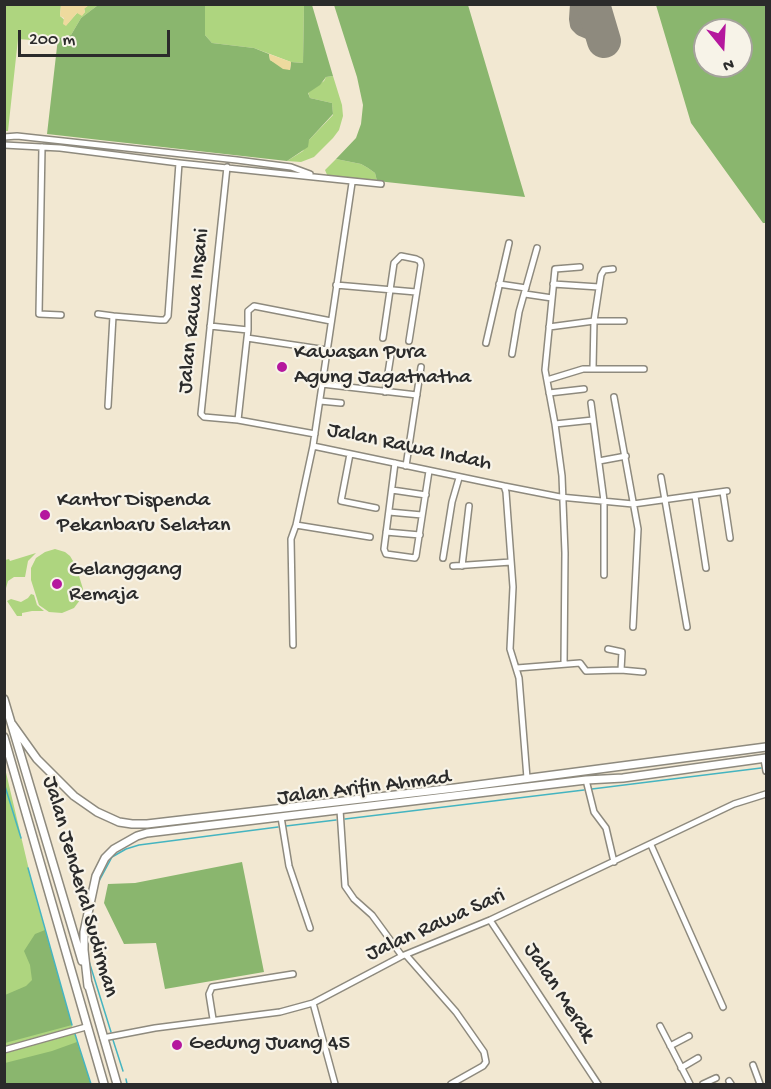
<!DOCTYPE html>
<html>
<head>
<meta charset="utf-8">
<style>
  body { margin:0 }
  #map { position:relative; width:771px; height:1089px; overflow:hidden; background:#f2e8d2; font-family:"Gochi Hand",sans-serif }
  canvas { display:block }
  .frame { position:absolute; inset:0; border:6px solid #2b2b2b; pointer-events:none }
  .north { position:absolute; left:693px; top:18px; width:60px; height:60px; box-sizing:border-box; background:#f7f3e8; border:2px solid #a5a39c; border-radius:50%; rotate:162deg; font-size:16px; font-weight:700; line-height:24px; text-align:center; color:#2b2b2b }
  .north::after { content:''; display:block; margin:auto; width:21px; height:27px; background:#b5179e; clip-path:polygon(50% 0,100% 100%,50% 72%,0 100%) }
  .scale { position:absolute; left:18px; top:30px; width:152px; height:27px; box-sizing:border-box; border:3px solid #2b2b2b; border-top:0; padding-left:8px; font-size:18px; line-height:21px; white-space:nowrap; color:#2b2b2b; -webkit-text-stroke:4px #f7f3e8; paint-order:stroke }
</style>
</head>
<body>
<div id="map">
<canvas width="771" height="1089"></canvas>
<div class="frame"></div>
<div class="north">N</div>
<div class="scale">200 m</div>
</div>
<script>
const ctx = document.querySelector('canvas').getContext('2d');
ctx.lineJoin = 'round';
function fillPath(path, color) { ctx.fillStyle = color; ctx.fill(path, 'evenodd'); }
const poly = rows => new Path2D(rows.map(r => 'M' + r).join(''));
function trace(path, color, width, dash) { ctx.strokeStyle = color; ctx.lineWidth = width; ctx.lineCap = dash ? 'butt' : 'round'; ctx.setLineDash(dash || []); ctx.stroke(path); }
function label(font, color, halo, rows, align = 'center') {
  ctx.font = font + ' "Gochi Hand",sans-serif'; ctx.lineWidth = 4.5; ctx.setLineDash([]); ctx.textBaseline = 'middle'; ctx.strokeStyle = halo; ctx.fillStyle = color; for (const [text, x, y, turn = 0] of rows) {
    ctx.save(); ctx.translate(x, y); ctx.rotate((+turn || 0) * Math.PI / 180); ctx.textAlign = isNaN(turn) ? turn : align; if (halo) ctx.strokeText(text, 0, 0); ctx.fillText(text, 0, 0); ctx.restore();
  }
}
const green = poly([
  [5,5,61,5,60,16,68,23,78,12,82,15,85,12,84,8,89,5,98,5,81,18,71,35,58,38,57,42,18,39,8,131,5,131],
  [205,5,304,5,303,63,291,62,254,48,212,43,205,35],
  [333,76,342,105,343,116,339,130,333,138,314,157,301,162,287,161,303,151,309,140,333,115,332,103,310,98,308,92,324,81,326,77],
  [336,159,361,164,368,168,375,173,377,181,328,177,325,170],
  [55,549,65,552,70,556,76,566,83,589,80,600,74,608,62,613,49,612,39,605,31,580,31,568,36,558,45,552],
  [36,553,28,561,25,577,14,577,8,581,6,588,5,587,5,560,9,559,10,561],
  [31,594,34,595,37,605,44,611,32,611,22,613,22,616,17,616,7,601,11,599,21,602,28,598],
  [4,764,33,887,71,1023,91,1084,5,1084]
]);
const forest = poly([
  [98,5,205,5,205,35,212,43,254,48,269,54,270,60,290,70,291,62,303,63,304,5,312,5,333,76,326,77,320,85,308,93,310,98,332,103,333,114,309,140,308,147,287,161,47,134,58,38,71,35,81,18],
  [334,5,468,5,525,197,377,181,375,173,368,168,361,164,336,159,356,138,361,124,363,105,357,77],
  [656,5,766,5,766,223,763,223,691,123],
  [705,30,741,30,741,66,705,66],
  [242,862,264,972,165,989,156,943,124,944,104,903,108,884,135,883],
  [45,930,72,1025,5,1043,5,995,26,986,32,980,30,965,24,951,35,934],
  [77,1042,91,1084,5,1084,5,1063,52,1051]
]);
const sand = poly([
  [61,5,61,4,89,5,84,9,85,12,82,16,77,13,66,26,63,24,64,18,60,16],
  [269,54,291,62,290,70,283,69,270,60]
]);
const stream = poly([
  [4,783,21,838],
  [592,789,761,768],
  [345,819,584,790],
  [286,826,336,820],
  [28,868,72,1025],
  [98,883,112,857,126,849,139,845,278,827],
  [88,958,111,1032],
  [75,1034,91,1084],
  [113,1040,123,1071],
  [126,1079,127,1084]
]);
const taxiway = poly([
  [577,4,576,19,577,25,581,29,588,32,600,29,605,23,604,11,600,4]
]);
const runway = poly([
  [593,4,604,41]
]);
const minor = poly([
  [4,137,17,136,237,160,291,167,310,174],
  [4,145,60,148,179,163,381,184],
  [42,147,39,314,61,315],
  [227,167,201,414,204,417,238,420,315,434],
  [499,284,526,288],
  [553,284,599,287],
  [336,285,416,292],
  [525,294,552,298],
  [98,314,113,316],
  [210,326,248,330,247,338,327,350],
  [549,327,594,321,624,321],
  [248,330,248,311,254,306,331,321],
  [383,338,394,263,401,256,416,259,420,261,421,265,409,341],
  [486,343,509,243],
  [512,354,519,312,537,248],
  [593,368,594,321,601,275,604,270,613,269],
  [547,380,583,369,644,369],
  [322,384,417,395],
  [385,392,392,348],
  [549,393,584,389],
  [614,397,638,529,633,627],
  [320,401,341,403],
  [591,403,604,501,604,575],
  [108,406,113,316,160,320,165,320,168,316,179,163],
  [238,420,247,338],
  [555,424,593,420],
  [313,446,504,486,506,492,513,587,510,649,519,678,527,778],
  [350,454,341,501,376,508],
  [599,461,626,456],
  [395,463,384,549,386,554,415,558,416,556,429,471],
  [406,466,421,367],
  [661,477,687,627],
  [504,486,560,497,633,504,727,491],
  [392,490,426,495],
  [723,492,730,538],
  [695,496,706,568],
  [389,512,422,515],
  [296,525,370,537],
  [386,532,420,535],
  [443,558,452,502,459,478],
  [453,566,511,562],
  [462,566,469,506],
  [293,645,291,539,296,525,313,446,352,183],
  [608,649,622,652,621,670],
  [564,664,565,553,562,476,555,424,545,370,555,269,580,267],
  [517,668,580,663,586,671,621,670,643,672],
  [764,759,766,771],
  [586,780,594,812,606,828,614,862],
  [340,810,345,886,354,899,372,915,402,956],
  [281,817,289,866,310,928],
  [651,845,723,1007],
  [490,920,598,1084],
  [406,955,456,1012,484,1052,486,1062,483,1066,451,1084],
  [313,1003,335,1084],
  [213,1019,209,994,212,987,293,974],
  [660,1026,690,1084],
  [103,1038,155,1028,280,1012,313,1003,402,956,490,920,734,804,766,794],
  [670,1046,689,1036],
  [4,1050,86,1027],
  [753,1065,760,1084],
  [681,1068,698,1058],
  [729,1081,731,1084],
  [703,1084,716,1078]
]);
const major = poly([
  [4,699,82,961],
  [12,724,37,759,74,796,97,812,119,822,132,824,147,824,455,788,766,747],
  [4,737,104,1084],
  [88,983,117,1084],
  [88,986,84,950,84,932,96,876,105,858,114,849,137,836,147,833,586,780,623,778,766,758]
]);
const markers = [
  [282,367,6,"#b5179e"],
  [45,515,6,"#b5179e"],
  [57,584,6,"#b5179e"],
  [177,1045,6,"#b5179e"]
];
const streetNames = [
  ["Jalan Rawa Insani",195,311,-84],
  ["Jalan Rawa Indah",409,448,12],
  ["Jalan Arifin Ahmad",364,789,-7],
  ["Jalan Jenderal Sudirman",79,887,74],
  ["Jalan Rawa Sari",436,926,-24],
  ["Jalan Merak",558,993,57]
];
const poiNames = [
  ["Kawasan Pura",294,354],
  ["Agung Jagatnatha",294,379],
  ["Kantor Dispenda",57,502],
  ["Pekanbaru Selatan",57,527],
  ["Gelanggang",69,571],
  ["Remaja",69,596],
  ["Gedung Juang 45",189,1045]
];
fillPath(green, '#aed57f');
fillPath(forest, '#8ab66e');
fillPath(sand, '#eeda9e');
trace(stream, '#45b4c0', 1.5);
trace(taxiway, '#8e8a7e', 14);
trace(runway, '#8e8a7e', 34);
trace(minor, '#8e8a7e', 8);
trace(major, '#8e8a7e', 10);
trace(minor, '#fff', 5);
trace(major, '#fff', 7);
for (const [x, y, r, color] of markers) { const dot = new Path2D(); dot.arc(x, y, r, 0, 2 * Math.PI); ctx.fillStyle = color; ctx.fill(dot); trace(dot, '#f7f3e8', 2); }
label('22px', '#2b2b2b', '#f7f3e8', streetNames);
label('22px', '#2b2b2b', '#f7f3e8', poiNames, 'left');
</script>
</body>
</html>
